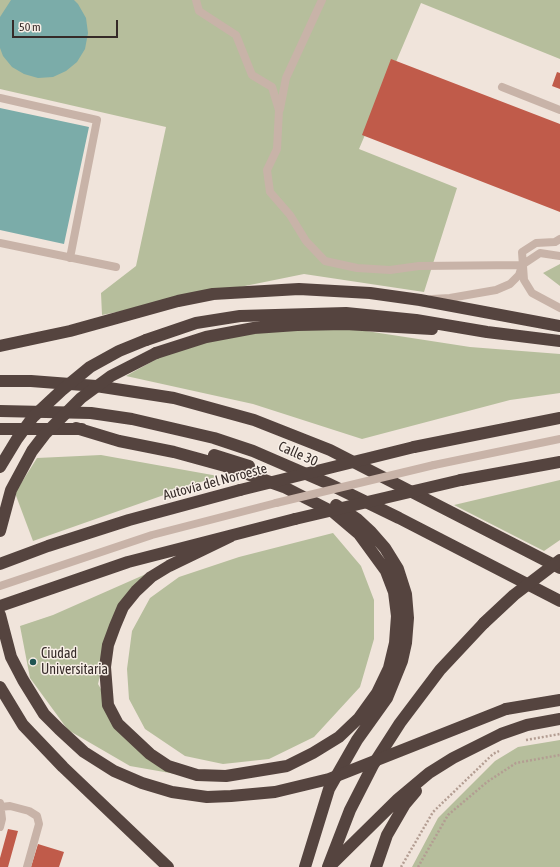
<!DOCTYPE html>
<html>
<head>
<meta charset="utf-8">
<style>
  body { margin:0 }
  #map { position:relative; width:560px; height:867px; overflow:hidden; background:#f0e4db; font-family:"Asap Condensed",sans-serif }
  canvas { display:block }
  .scale { position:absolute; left:12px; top:20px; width:106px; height:18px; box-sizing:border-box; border:2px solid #352a28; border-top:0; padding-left:5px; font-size:12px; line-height:14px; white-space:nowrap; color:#352a28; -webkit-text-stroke:3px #f8efe7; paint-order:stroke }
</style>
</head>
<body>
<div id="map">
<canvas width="560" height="867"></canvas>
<div class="scale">50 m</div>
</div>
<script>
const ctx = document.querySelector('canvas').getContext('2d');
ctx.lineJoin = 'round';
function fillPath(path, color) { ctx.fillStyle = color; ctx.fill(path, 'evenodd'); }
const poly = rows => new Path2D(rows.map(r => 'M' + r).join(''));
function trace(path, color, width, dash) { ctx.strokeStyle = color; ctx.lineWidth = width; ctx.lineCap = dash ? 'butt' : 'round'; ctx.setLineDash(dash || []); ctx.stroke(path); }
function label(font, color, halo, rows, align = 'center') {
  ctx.font = font + ' "Asap Condensed",sans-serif'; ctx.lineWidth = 3; ctx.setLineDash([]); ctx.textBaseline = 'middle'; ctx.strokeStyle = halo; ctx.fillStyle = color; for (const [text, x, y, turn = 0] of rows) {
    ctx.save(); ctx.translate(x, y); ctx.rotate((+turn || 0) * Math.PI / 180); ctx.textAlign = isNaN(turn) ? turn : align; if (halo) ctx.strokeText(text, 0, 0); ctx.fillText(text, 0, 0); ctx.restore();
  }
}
const green = poly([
  [0,0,560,0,560,59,421,3,359,149,457,188,424,292,304,274,102,315,101,293,136,266,166,127,0,89],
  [560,264,560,286,543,273],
  [308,322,470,347,560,354,560,393,510,400,362,439,253,404,126,376,187,342],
  [101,455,218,476,33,541,15,493,37,458],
  [560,480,560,540,544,551,454,505],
  [333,533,361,566,374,600,374,639,360,687,314,737,269,759,223,764,185,756,145,729,129,699,127,669,132,631,150,598,179,577,239,557],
  [146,574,116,610,98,684,129,737,187,776,130,766,68,730,30,678,20,626,53,615],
  [560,740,560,867,412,867,438,818,495,761,518,747]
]);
const water = poly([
  [11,0,74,0,78,4,86,18,88,33,85,49,77,62,66,71,53,77,38,78,24,74,12,67,3,56,0,48,0,17],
  [0,108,89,127,64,244,0,230]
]);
const building = poly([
  [391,59,560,124,560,212,362,135],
  [557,72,560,73,560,89,552,86],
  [8,829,18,831,8,867,0,867,0,858],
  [38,844,64,852,59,867,31,867]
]);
const path = poly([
  [526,740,560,734],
  [401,867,433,812,493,754,499,751],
  [418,867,448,815,487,782,516,763,560,755]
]);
const lane = poly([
  [196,0,199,11,236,35,252,75,272,87,279,110,277,149,267,170,270,192,290,215,306,241,325,261,357,268,390,270,419,266,522,265,540,253,560,256],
  [502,87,560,110],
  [0,98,97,120,70,258],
  [280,109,286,78,322,0],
  [560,239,555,242,536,243,522,252,524,280,532,293,560,308],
  [0,243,116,267],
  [432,299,450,298,496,290,510,284,519,275,522,266],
  [434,465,560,439],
  [0,586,152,535,276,503],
  [0,807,10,806,29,811,37,816,39,824,27,867],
  [0,827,2,819,0,803]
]);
const highway = poly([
  [146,340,196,323,240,316,346,313,416,320,487,332,560,341],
  [0,346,70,331,178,301,213,294,299,289,370,293,420,300,560,326],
  [156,353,206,337,254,328,297,325,345,324,432,329],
  [0,381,31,381,96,386,174,398,254,420,330,450,560,568],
  [0,411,91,413,132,419,214,438,253,451,327,483,399,518,560,601],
  [76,428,119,441,174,452,225,466,284,487,333,512,359,534,386,571,394,592,397,616,395,643,389,668,377,693,359,718,339,737,313,753,287,766,226,776,197,775,168,766,150,754,118,724,108,705,105,667,108,645,115,626,123,607,136,591,151,577,169,566,231,536],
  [0,429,82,429],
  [414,447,560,418],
  [214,455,249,466],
  [461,480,560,462],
  [0,564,48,546,129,520,240,490],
  [0,606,128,562,295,519],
  [0,687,23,725,63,767,168,867],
  [506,709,560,700],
  [332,864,398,799,429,773,453,758,501,734,527,725,560,719],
  [305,867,329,789,357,740,387,698,402,661,406,643,408,618,406,594,398,569,385,548,371,532,357,519,336,505],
  [328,867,350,810,373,765,400,723,440,670,484,623],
  [376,867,387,835,405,804,416,791]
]);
const laneBridge = poly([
  [276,503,434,465]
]);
const highwayBridge = poly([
  [0,467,17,439,33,417,62,390,90,367,119,351,146,340],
  [240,490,414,447],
  [295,519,461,480],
  [0,531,11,490,32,451,45,434,81,398,111,376,156,353],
  [0,615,11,657,23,680,44,714,59,729,84,752,114,771,142,783,172,792,207,797,231,796,275,792,329,779,506,709],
  [484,623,514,595,560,560]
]);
const markers = [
  [33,662,4,"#1f5452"]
];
const streetNames = [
  ["Calle 30",298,454,24],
  ["Autovía del Noroeste",215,482,-15]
];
const poiNames = [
  ["Ciudad",41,654],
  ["Universitaria",41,670]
];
fillPath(green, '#b6be9c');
fillPath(water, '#7baca9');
fillPath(building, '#c05b4a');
trace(path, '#b39d92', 2.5, [2, 2]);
trace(lane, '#c8b3a8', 8);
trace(highway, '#55443f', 12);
trace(laneBridge, '#c8b3a8', 8);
trace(highwayBridge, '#55443f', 12);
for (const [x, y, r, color] of markers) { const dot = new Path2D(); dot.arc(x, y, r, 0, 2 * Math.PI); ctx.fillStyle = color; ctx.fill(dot); trace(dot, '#f8efe7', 1.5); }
label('14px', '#352a28', '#f8efe7', streetNames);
label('14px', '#352a28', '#f8efe7', poiNames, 'left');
</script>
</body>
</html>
